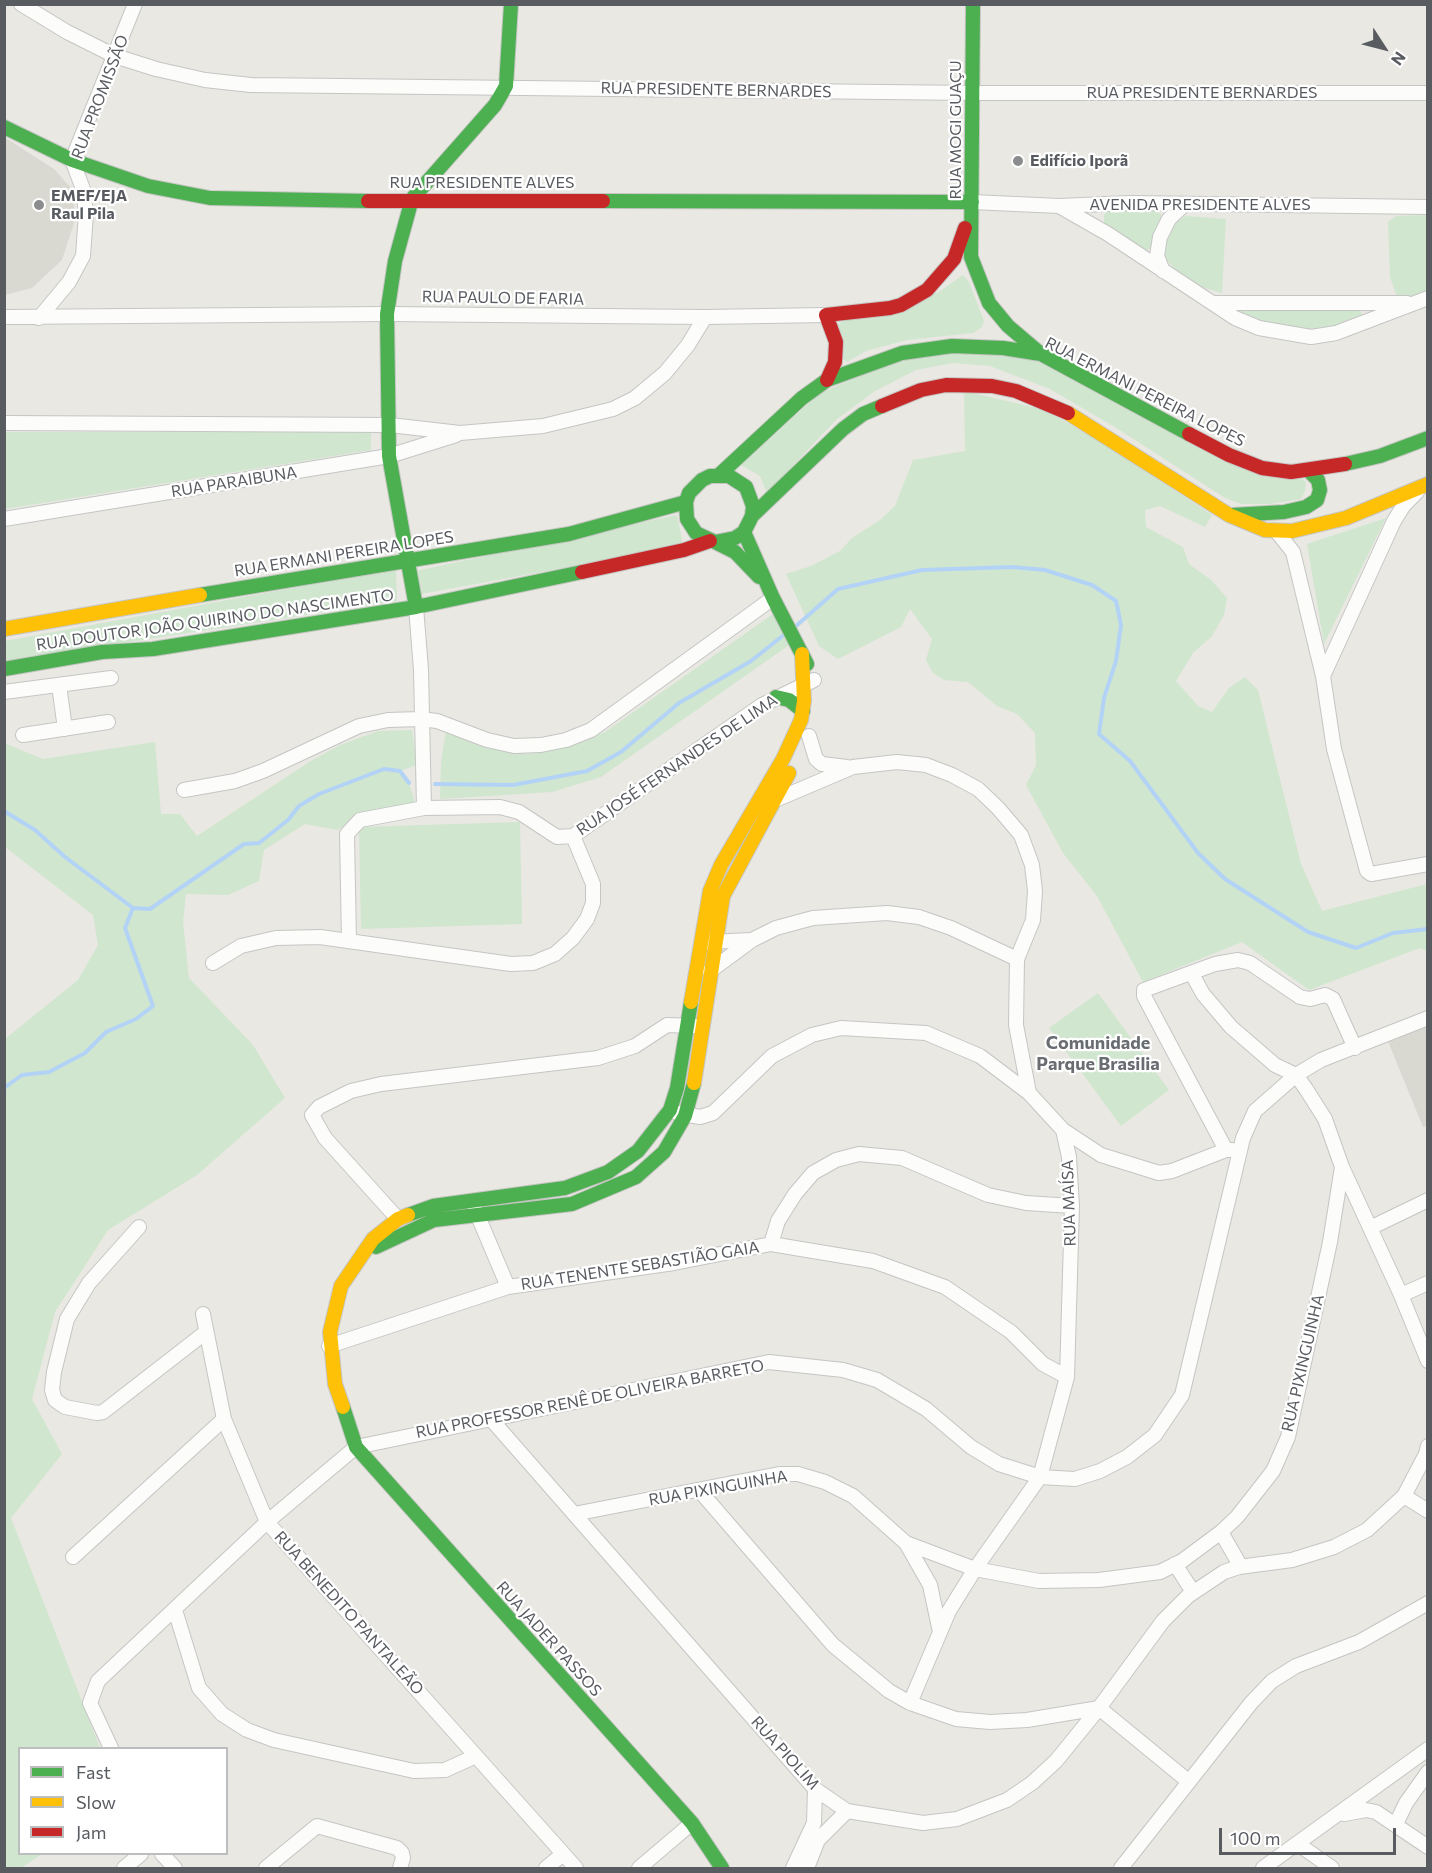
<!DOCTYPE html>
<html>
<head>
<meta charset="utf-8">
<style>
  body { margin:0 }
  #map { position:relative; width:1432px; height:1873px; overflow:hidden; background:#e9e8e2; font-family:Commissioner,sans-serif }
  canvas { display:block }
  .frame { position:absolute; inset:0; border:6px solid #585b60; pointer-events:none }
  .legend { position:absolute; left:18px; top:1747px; width:210px; height:108px; box-sizing:border-box; background:#fff; border:2px solid #bcbdbf; margin:0; padding:8px 10px; list-style:none; font-size:18px; color:#585b60 }
  .legend li { display:flex; align-items:center; gap:12px; height:30px }
  .legend b { width:30px; border:2px solid #bcbdbf }
  .north { position:absolute; left:1354px; top:18px; width:60px; height:60px; -webkit-text-stroke:4px #fff; paint-order:stroke; rotate:126deg; font-size:16px; font-weight:700; line-height:24px; text-align:center; color:#585b60 }
  .north::after { content:''; display:block; margin:auto; width:21px; height:27px; background:#585b60; clip-path:polygon(50% 0,100% 100%,50% 72%,0 100%) }
  .scale { position:absolute; left:1219px; top:1828px; width:177px; height:27px; box-sizing:border-box; border:3px solid #585b60; border-top:0; padding-left:8px; font-size:18px; line-height:21px; white-space:nowrap; color:#585b60; -webkit-text-stroke:4px #fff; paint-order:stroke }
</style>
</head>
<body>
<div id="map">
<canvas width="1432" height="1873"></canvas>
<div class="frame"></div>
<ul class="legend">
<li><b style="height:8px;background:#4caf50"></b>Fast</li>
<li><b style="height:8px;background:#ffc107"></b>Slow</li>
<li><b style="height:8px;background:#c62828"></b>Jam</li>
</ul>
<div class="north">N</div>
<div class="scale">100 m</div>
</div>
<script>
const ctx = document.querySelector('canvas').getContext('2d');
ctx.lineJoin = 'round';
function fillPath(path, color) { ctx.fillStyle = color; ctx.fill(path, 'evenodd'); }
const poly = rows => new Path2D(rows.map(r => 'M' + r).join(''));
function trace(path, color, width, dash) { ctx.strokeStyle = color; ctx.lineWidth = width; ctx.lineCap = dash ? 'butt' : 'round'; ctx.setLineDash(dash || []); ctx.stroke(path); }
function label(font, color, halo, rows, align = 'center') {
  ctx.font = font + ' Commissioner,sans-serif'; ctx.lineWidth = 4.5; ctx.setLineDash([]); ctx.textBaseline = 'middle'; ctx.strokeStyle = halo; ctx.fillStyle = color; for (const [text, x, y, turn = 0] of rows) {
    ctx.save(); ctx.translate(x, y); ctx.rotate((+turn || 0) * Math.PI / 180); ctx.textAlign = isNaN(turn) ? turn : align; if (halo) ctx.strokeText(text, 0, 0); ctx.fillText(text, 0, 0); ctx.restore();
  }
}
const education = poly([
  [4,137,54,169,73,190,75,220,62,260,32,288,5,295],
  [1427,1022,1428,1125,1423,1127,1387,1039]
]);
const green = poly([
  [1109,208,1156,209,1162,216,1162,222,1150,248,1145,252,1104,224,1104,215],
  [1427,215,1427,293,1409,301,1397,297,1390,277,1388,222,1396,216],
  [1185,216,1226,219,1222,293,1201,287,1179,274,1166,259,1164,242,1173,226],
  [963,275,969,282,984,321,982,327,973,333,907,340,866,351,847,362,841,357,837,325,844,320,937,293],
  [1235,304,1358,305,1362,315,1314,333,1244,318,1232,311],
  [1015,351,1300,478,1306,482,1305,491,1301,499,1270,504,1241,504,1225,498,1118,429,1050,389,990,366,953,363,916,370,875,391,837,419,767,493,760,476,741,465,820,393,911,355],
  [964,391,1045,410,1102,443,1212,515,1205,527,1160,506,1145,510,1146,527,1183,547,1189,564,1211,580,1227,598,1224,615,1212,636,1193,653,1176,681,1198,706,1212,712,1229,688,1245,677,1258,690,1301,864,1322,911,1427,884,1427,951,1420,948,1309,990,1242,942,1143,982,1097,896,1063,853,1026,785,1036,765,1035,733,1017,714,997,706,968,682,944,680,933,673,926,660,932,639,910,609,901,627,838,659,819,646,786,574,811,566,840,551,852,538,880,520,895,506,913,460,965,451],
  [5,432,371,432,371,450,5,509],
  [677,515,683,546,421,594,416,571],
  [1386,518,1324,644,1307,544],
  [396,569,397,601,5,661,5,641],
  [773,614,792,643,601,777,552,792,440,799,441,762,446,731,492,747,527,754,565,748,605,732],
  [412,730,417,765,400,771,409,783,415,802,354,818,338,830,305,824,264,850,259,881,228,895,186,894,183,922,189,978,253,1045,285,1098,197,1175,108,1230,55,1312,32,1399,62,1454,11,1518,100,1748,20,1748,20,1854,42,1854,21,1868,4,1868,5,1039,78,980,98,945,93,915,5,847,4,743,43,759,155,742,161,814,180,814,197,836,309,762,340,745,378,731],
  [520,822,522,924,361,929,359,827],
  [1098,993,1169,1090,1121,1126,1049,1028]
]);
const stream = poly([
  [796,626,838,589,922,570,1012,567,1045,570,1092,585,1116,601,1121,625,1116,661,1104,698,1099,734,1130,761,1198,853,1225,879,1308,932,1356,948,1393,933,1428,929],
  [435,784,513,785,587,771,621,752,679,703,751,661,785,634],
  [4,811,35,830,65,857,133,908],
  [4,1088,22,1075,49,1072,85,1053,106,1032,136,1019,153,1006,125,928,133,908,150,909,244,844,259,843,288,820,299,806,319,794,384,769,400,771,409,783]
]);
const street = poly([
  [21,4,67,32,115,56,156,69,205,80,251,85,973,93,1428,93],
  [972,202,1059,206,1130,203,1428,207],
  [1059,206,1108,234,1235,318,1259,328,1311,337,1336,333,1428,298],
  [1163,271,1157,256,1160,237,1169,219,1185,204],
  [1213,303,1407,303],
  [4,317,387,314,705,317,826,315],
  [39,318,69,282,83,256,86,213,83,189,72,160,135,4],
  [4,423,390,425,460,433,543,426,613,409,635,398,665,373,688,345,705,317],
  [4,519,389,456,456,435],
  [1277,532,1293,552,1323,676,1334,749,1367,871,1371,874,1428,864],
  [416,607,421,670,424,808],
  [1323,676,1394,521,1404,505,1417,492],
  [59,685,65,729],
  [4,692,111,678],
  [23,735,108,722],
  [809,736,816,759,822,764,847,767],
  [184,790,235,781,263,771,359,726,388,720,421,719,437,721,487,740,514,746,541,745,566,740,591,730,773,598],
  [773,801,853,767,897,762,926,765,952,775,978,789,998,808,1021,835,1032,865,1035,891,1033,920,1017,959,1016,1025,1029,1093,1063,1130,1069,1157,1072,1206,1067,1377,1040,1477,975,1569,949,1611,910,1703],
  [349,941,347,834,360,820,424,808,500,807,519,812,557,837,573,836,762,705,814,680],
  [709,942,752,940],
  [213,963,241,946,276,938,320,937,511,964,533,963,555,954,573,938,587,919,593,903,593,884,573,836],
  [710,971,752,940,776,928,813,918,887,913,919,917,951,928,1017,959],
  [1192,974,1203,994,1231,1027,1275,1065,1296,1075,1306,1089,1325,1119,1342,1167,1401,1295,1428,1361],
  [677,1113,700,1117,713,1113,772,1056,812,1035,841,1028,926,1033,980,1056,1029,1093],
  [1063,1130,1101,1155,1159,1173,1172,1171,1226,1150,1232,1150],
  [1226,1150,1144,996,1144,990,1215,964,1238,960,1250,963,1300,997,1310,999,1325,995,1333,999,1355,1048],
  [475,1209,508,1287],
  [398,1219,325,1138,312,1115,319,1107,351,1091,381,1084,598,1058,635,1046,667,1025,695,1026],
  [139,1227,89,1283,67,1319,54,1372,52,1390,55,1400,65,1407,97,1413,103,1412,206,1332],
  [1370,1228,1428,1200],
  [771,1244,778,1221,795,1194,813,1173,836,1160,859,1154,902,1158,988,1195,1026,1203,1072,1206],
  [1401,1295,1428,1283],
  [203,1314,224,1419,267,1522,576,1868],
  [329,1346,508,1287,674,1263,771,1244,873,1261,945,1287,1011,1332,1043,1364,1067,1377],
  [490,1418,815,1789,847,1811,923,1823,957,1819,1007,1800,1032,1783,1056,1761,1099,1708,1163,1621,1188,1596,1224,1572,1239,1567,1292,1560,1334,1547,1367,1530,1404,1496,1426,1454,1428,1446],
  [699,1490,833,1645,889,1691,910,1703,956,1719,990,1722,1027,1720,1099,1708,1188,1781],
  [1404,1496,1428,1511],
  [574,1514,779,1474,798,1474,825,1482,853,1496,906,1543,975,1569,1039,1581,1099,1580,1160,1572,1182,1561,1221,1532,1237,1517,1273,1471,1288,1437,1330,1242,1342,1167],
  [1221,1532,1241,1567],
  [906,1543,930,1585,940,1632],
  [73,1557,224,1419],
  [1175,1564,1193,1592],
  [175,1610,199,1688,222,1714,247,1730,274,1740,414,1771,445,1770,476,1756],
  [111,1748,90,1703,98,1681,267,1522,356,1447,769,1362,843,1370,877,1380,926,1409,971,1447,999,1464,1040,1477,1075,1479,1100,1471,1127,1457,1155,1435,1182,1395,1243,1138,1255,1111,1296,1075,1321,1060,1428,1018],
  [1344,1814,1366,1810,1376,1812,1428,1847],
  [1396,1824,1406,1803,1428,1772],
  [1298,1844,1332,1868],
  [162,1854,175,1868],
  [124,1868,141,1854],
  [266,1868,317,1826,397,1848,402,1853,403,1858,400,1868],
  [546,1868,563,1854],
  [639,1868,692,1823],
  [793,1868,814,1823,815,1789],
  [807,1868,818,1840,847,1811],
  [1121,1868,1251,1703,1272,1681,1296,1666,1359,1642,1428,1603],
  [1263,1868,1428,1749]
]);
const fast = poly([
  [973,4,971,257,989,303,1008,326,1041,354],
  [4,127,72,160,148,186,210,198,368,201],
  [603,201,972,202],
  [1345,464,1380,456,1428,438],
  [719,475,802,398,827,380,902,353,952,346,1003,348,1041,354,1189,434],
  [1232,515,1284,512,1306,507,1317,500,1320,490,1318,480,1309,471],
  [752,516,753,506,746,487,729,476,710,476,702,480,689,493,686,502,687,519,696,533,715,542,735,538,744,532,752,516,843,429,863,414,882,406],
  [744,532,773,598,807,664],
  [715,542,735,552,759,577],
  [200,595,569,534,686,502],
  [416,607,389,456,387,314,395,261,412,199,495,105,506,86,511,4],
  [4,669,102,652,153,649,416,607,582,572],
  [776,697,789,700,803,711],
  [408,1215,433,1206,565,1188,608,1172,638,1151,670,1110,677,1088,691,1002],
  [376,1247,434,1220,572,1204,636,1177,664,1152,685,1116,694,1083],
  [343,1407,356,1447,692,1823,722,1868]
]);
const slow = poly([
  [1068,413,1229,515,1265,530,1292,531,1346,518,1428,484],
  [4,629,200,595],
  [691,1002,710,891,721,865,783,759,801,720,804,701,802,654],
  [694,1083,723,896,789,773],
  [343,1407,335,1384,330,1332,341,1286,373,1239,398,1219,408,1215]
]);
const jam = poly([
  [368,201,603,201],
  [827,380,835,362,836,342,826,315,890,308,901,305,927,290,954,259,965,228],
  [882,406,921,390,946,385,992,386,1016,391,1068,413],
  [1189,434,1229,455,1262,468,1291,472,1345,464],
  [582,572,684,550,710,541]
]);
const markers = [
  [1018,161,6,"#8b8c8e"],
  [39,205,6,"#8b8c8e"]
];
const streetNames = [
  ["RUA PRESIDENTE BERNARDES",716,90,1],
  ["RUA PRESIDENTE BERNARDES",1202,93],
  ["RUA PROMISSÃO",100,97,-69],
  ["RUA MOGI GUAÇU",956,130,-90],
  ["RUA PRESIDENTE ALVES",482,183],
  ["AVENIDA PRESIDENTE ALVES",1200,205],
  ["RUA PAULO DE FARIA",503,298,1],
  ["RUA ERMANI PEREIRA LOPES",1145,392,27],
  ["RUA PARAIBUNA",234,482,-9],
  ["RUA ERMANI PEREIRA LOPES",344,554,-9],
  ["RUA DOUTOR JOÃO QUIRINO DO NASCIMENTO",215,620,-8],
  ["RUA JOSÉ FERNANDES DE LIMA",677,765,-34],
  ["RUA MAÍSA",1069,1203,-92],
  ["RUA TENENTE SEBASTIÃO GAIA",640,1266,-9],
  ["RUA PIXINGUINHA",1303,1363,-77],
  ["RUA PROFESSOR RENÊ DE OLIVEIRA BARRETO",590,1399,-11],
  ["RUA PIXINGUINHA",718,1488,-10],
  ["RUA BENEDITO PANTALEÃO",349,1613,48],
  ["RUA JADER PASSOS",549,1639,48],
  ["RUA PIOLIM",785,1753,48]
];
const poiNames = [
  ["Edifício Iporã",1030,161],
  ["EMEF/EJA",51,196],
  ["Raul Pila",51,214]
];
const neighbourhoodNames = [
  ["Comunidade",1098,1043],
  ["Parque Brasilia",1098,1064]
];
fillPath(education, '#dad9d1');
fillPath(green, '#d0e6cf');
trace(stream, '#b3d3f6', 4);
trace(street, '#c5c6c4', 16);
trace(fast, '#c5c5c4', 16);
trace(slow, '#c5c5c4', 16);
trace(jam, '#c5c5c4', 16);
trace(street, '#fcfcfb', 14);
trace(fast, '#4caf50', 14);
trace(slow, '#ffc107', 14);
trace(jam, '#c62828', 14);
for (const [x, y, r, color] of markers) { const dot = new Path2D(); dot.arc(x, y, r, 0, 2 * Math.PI); ctx.fillStyle = color; ctx.fill(dot); trace(dot, '#fff', 2); }
label('16px', '#585b60', '#fff', streetNames);
label('bold 16px', '#585b60', '#fff', poiNames, 'left');
label('bold 18px', '#696d72', '#fff', neighbourhoodNames);
</script>
</body>
</html>
